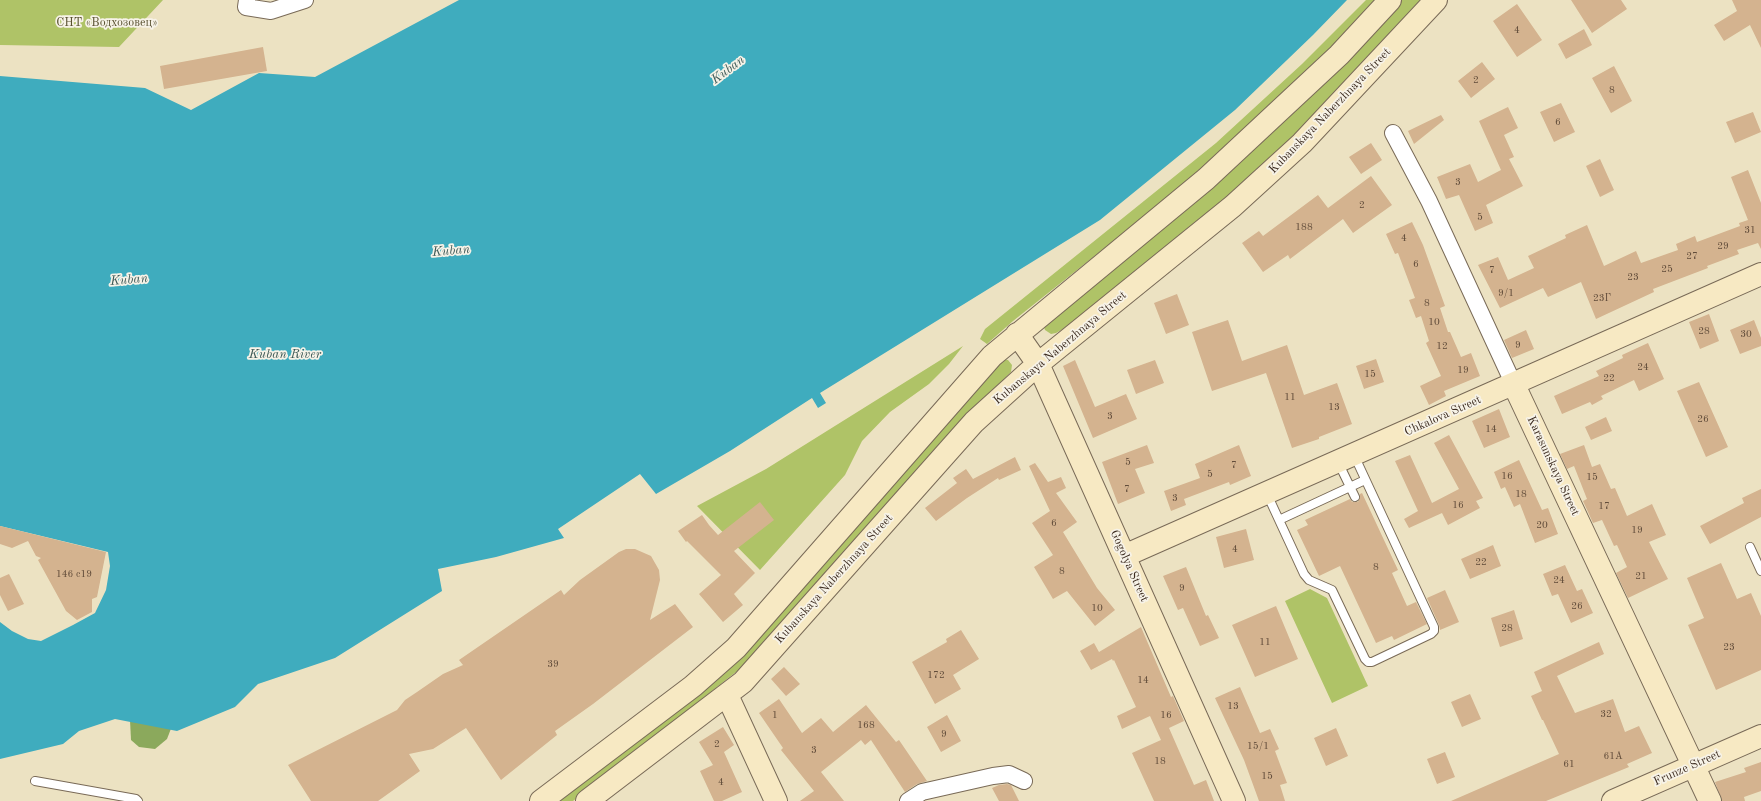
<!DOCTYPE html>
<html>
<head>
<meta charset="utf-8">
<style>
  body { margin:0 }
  canvas { display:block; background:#ece2c2 }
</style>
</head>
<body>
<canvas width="1761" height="801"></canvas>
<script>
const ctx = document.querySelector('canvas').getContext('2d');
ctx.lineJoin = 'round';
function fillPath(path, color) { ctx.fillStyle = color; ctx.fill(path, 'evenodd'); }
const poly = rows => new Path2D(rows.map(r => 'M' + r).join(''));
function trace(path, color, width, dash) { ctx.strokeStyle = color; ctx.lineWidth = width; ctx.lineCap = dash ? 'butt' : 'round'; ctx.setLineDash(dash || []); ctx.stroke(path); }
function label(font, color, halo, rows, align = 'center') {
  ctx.font = font + ' "Old Standard TT",serif'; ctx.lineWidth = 3.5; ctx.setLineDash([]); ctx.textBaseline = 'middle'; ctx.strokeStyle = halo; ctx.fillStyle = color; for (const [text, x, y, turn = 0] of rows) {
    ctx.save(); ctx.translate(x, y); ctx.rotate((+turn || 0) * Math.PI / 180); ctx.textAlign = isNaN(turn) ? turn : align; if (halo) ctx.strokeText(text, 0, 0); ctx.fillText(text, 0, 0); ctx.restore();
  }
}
const green = poly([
  [0,0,163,0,119,47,0,45],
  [1366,0,1380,0,1334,48,1205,168,1013,321,987,344,980,339,985,329,1216,143,1302,64],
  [1401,0,1425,0,1261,169,1108,295,1063,329,1056,333,1051,334,1045,330,1043,325,1341,63],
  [963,346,949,364,929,384,890,412,862,441,845,475,760,570,697,506,766,469],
  [1003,359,1008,360,1012,365,1011,372,964,419,741,668,573,801,555,801,705,685],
  [1310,589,1327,598,1368,686,1332,703,1285,601]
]);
const forest = poly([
  [130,720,172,726,167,739,155,749,139,747,131,740]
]);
const water = poly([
  [459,0,1347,0,1313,35,1235,110,1100,220,820,393,826,403,818,408,812,398,730,451,656,494,640,474,558,529,564,538,496,557,438,569,442,591,335,658,258,684,235,707,177,731,115,719,79,731,63,744,0,759,0,622,12,631,28,639,41,641,73,625,95,613,106,590,110,566,108,552,0,526,0,76,145,88,191,110,259,73,315,77]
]);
const building = poly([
  [1571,0,1621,0,1627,9,1592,33],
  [1732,0,1761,0,1761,48,1750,25,1724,41,1714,25,1737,11],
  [1517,4,1542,40,1517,57,1493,21],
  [1584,29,1592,45,1566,59,1558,44],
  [263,47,267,71,164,89,160,66],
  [1482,62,1495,79,1471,98,1458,81],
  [1614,66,1632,101,1611,113,1592,78],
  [1561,103,1575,132,1554,142,1540,112],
  [1508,107,1518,128,1504,135,1514,157,1509,159,1523,186,1486,205,1493,223,1475,231,1459,195,1446,199,1437,177,1470,164,1478,182,1501,170,1479,121],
  [1753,112,1761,132,1735,143,1726,122],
  [1441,115,1444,120,1414,144,1408,131],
  [1371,143,1382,160,1361,174,1349,157],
  [1600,159,1614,190,1600,197,1586,166],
  [1748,170,1761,203,1761,249,1758,243,1737,250,1739,254,1707,266,1708,268,1653,289,1654,292,1596,319,1581,282,1548,297,1543,288,1500,308,1478,265,1498,257,1508,280,1534,268,1528,256,1566,238,1565,235,1587,225,1604,266,1636,251,1641,263,1678,250,1676,244,1695,236,1697,242,1740,226,1739,223,1748,220,1731,177],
  [1371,176,1392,205,1353,233,1343,219,1290,259,1288,255,1263,272,1242,243,1259,231,1263,236,1318,195,1328,208],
  [1412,222,1423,245,1445,306,1440,308,1448,332,1450,332,1461,357,1471,353,1480,376,1444,391,1446,396,1429,405,1420,386,1441,376,1426,343,1429,341,1421,316,1416,318,1409,300,1415,298,1398,253,1395,254,1386,234],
  [1177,294,1189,325,1166,334,1154,303],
  [1709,314,1719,341,1700,349,1689,322],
  [1228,320,1242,361,1287,345,1304,395,1337,383,1352,424,1319,437,1319,439,1292,448,1266,373,1212,391,1192,332],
  [1754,320,1761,338,1761,346,1740,354,1730,330],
  [1526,330,1534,349,1512,358,1504,340],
  [1648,343,1664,379,1639,391,1634,380,1601,396,1603,399,1592,405,1590,402,1562,414,1554,396,1599,376,1596,371,1623,358,1622,355],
  [1376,359,1384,382,1364,389,1356,366],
  [1075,360,1095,407,1126,394,1137,419,1093,438,1063,366],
  [1155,360,1164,383,1136,394,1127,370],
  [1699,382,1728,447,1706,457,1677,391],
  [1499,409,1510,437,1484,448,1472,421],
  [1606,417,1612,431,1591,440,1585,427],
  [1449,435,1483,498,1476,501,1480,508,1448,525,1442,513,1409,528,1404,519,1418,511,1395,461,1410,455,1432,503,1459,489,1434,443],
  [1147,445,1154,463,1135,469,1145,493,1118,504,1102,462],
  [1239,445,1251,476,1230,485,1229,482,1184,499,1186,505,1171,511,1164,491,1200,478,1195,464],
  [1584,445,1592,467,1600,464,1611,489,1615,488,1627,516,1652,504,1666,535,1649,542,1668,579,1628,598,1616,573,1627,567,1617,545,1614,546,1602,520,1593,523,1583,501,1587,499,1574,466,1567,469,1560,454],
  [1015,457,1021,470,999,480,998,478,967,498,936,521,925,508,957,483,953,478,966,469,973,479],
  [1519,460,1542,510,1548,508,1558,534,1535,543,1520,504,1514,507,1505,487,1501,489,1494,472],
  [1035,463,1048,482,1061,477,1066,488,1056,493,1077,522,1063,532,1097,588,1115,610,1095,626,1067,591,1053,599,1034,567,1053,555,1032,523,1050,511,1029,466],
  [1761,489,1761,517,1710,544,1700,526,1744,503,1742,498],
  [1362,493,1398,570,1392,573,1407,606,1416,602,1427,624,1394,640,1392,636,1376,643,1340,566,1319,576,1297,530,1308,525,1305,520,1350,499,1352,502,1358,502,1360,498,1360,494],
  [760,502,774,520,734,551,755,573,734,594,743,605,723,622,699,594,721,575,687,541,686,542,678,531,702,515,709,525,718,535],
  [0,526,106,552,97,597,92,599,92,612,77,620,66,611,38,560,41,558,36,556,28,541,12,548,0,544],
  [1246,529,1254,560,1224,568,1216,537],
  [1493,545,1501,566,1470,579,1461,559],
  [626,549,635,549,651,556,659,570,660,580,650,620,675,604,693,627,593,704,555,731,557,735,501,780,466,728,433,749,409,754,420,771,378,801,311,801,288,765,397,710,405,700,417,692,443,674,463,665,459,660,561,590,564,595,580,580,619,552],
  [1721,563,1737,599,1751,593,1761,616,1761,670,1716,690,1688,625,1704,618,1687,578],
  [1565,565,1577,591,1582,589,1593,613,1571,623,1558,594,1552,596,1543,574],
  [1186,567,1206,616,1208,615,1219,638,1200,646,1183,608,1178,610,1163,576],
  [9,574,24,604,8,611,0,595,0,578],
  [1445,590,1459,622,1440,630,1439,625,1427,598],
  [1276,606,1298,659,1255,677,1232,625],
  [1514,610,1523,639,1500,647,1491,618],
  [1141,627,1171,697,1173,696,1184,721,1169,728,1194,785,1206,780,1214,801,1154,801,1132,753,1161,740,1150,716,1122,729,1117,716,1136,707,1114,660,1113,661,1112,659,1091,670,1080,651,1094,643,1099,652],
  [961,630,979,659,953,675,961,689,935,704,912,662,947,642,946,639],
  [1599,642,1604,654,1557,676,1575,713,1613,699,1625,732,1639,726,1652,753,1627,764,1629,767,1546,801,1451,801,1559,754,1543,720,1542,720,1531,696,1542,691,1534,672],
  [784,667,800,684,786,696,771,679],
  [1240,687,1260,733,1270,729,1279,749,1275,751,1287,783,1280,785,1285,801,1259,801,1244,760,1215,698],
  [1470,694,1481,719,1462,727,1451,702],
  [779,699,802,733,821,718,833,732,866,705,896,742,899,740,927,781,917,784,905,792,871,740,865,745,861,740,821,772,844,801,800,801,814,791,781,750,783,748,759,713],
  [947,715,961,741,941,752,927,727],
  [723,727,734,745,724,752,742,792,722,801,714,801,700,771,713,765,699,742],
  [1336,728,1348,756,1326,766,1314,738],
  [1445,752,1455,777,1437,784,1427,759],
  [1761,762,1761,791,1744,797,1745,801,1722,801,1715,782,1746,772,1744,768],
  [1007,784,1011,785,1019,801,999,801,992,788,999,785]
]);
const lane = poly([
  [1338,462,1355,497],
  [1267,494,1304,574,1309,580,1332,590,1365,659,1368,662,1372,662,1431,634,1434,631,1434,627,1354,455],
  [1279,520,1365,480],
  [1750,547,1761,571],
  [35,781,136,799,138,801]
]);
const street = poly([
  [247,0,246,7,271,11,305,0],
  [1393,133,1429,201,1514,385],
  [908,801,922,792,993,776,1009,774,1024,781]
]);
const secondary = poly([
  [1017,334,1038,364,1234,801],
  [1514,385,1710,801],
  [1124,556,1761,274],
  [727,695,776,801],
  [541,801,693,686,736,648,992,356,1206,179,1339,55,1390,0],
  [587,801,743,682,974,422,1038,364,1233,206,1302,143,1436,0],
  [1613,801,1761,736]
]);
const numberNames = [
  ["4",1517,30],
  ["2",1476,80],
  ["8",1612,90],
  ["6",1558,122],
  ["3",1458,182],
  ["2",1362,205],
  ["5",1480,217],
  ["188",1304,227],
  ["31",1750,230],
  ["4",1404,238],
  ["29",1723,246],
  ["27",1692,256],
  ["6",1416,264],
  ["25",1667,269],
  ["7",1492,270],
  ["23",1633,277],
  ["9/1",1506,293],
  ["23Г",1602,298],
  ["8",1427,303],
  ["10",1434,322],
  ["28",1704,331],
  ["30",1746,334],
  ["9",1518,345],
  ["12",1442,346],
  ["24",1643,367],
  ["19",1463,370],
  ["15",1370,374],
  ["22",1609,378],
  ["11",1290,397],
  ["13",1334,407],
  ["3",1110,416],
  ["26",1703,419],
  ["14",1491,429],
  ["5",1128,462],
  ["7",1234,465],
  ["5",1210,474],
  ["16",1507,476],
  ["15",1592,477],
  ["7",1127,489],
  ["18",1521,494],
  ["3",1175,498],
  ["16",1458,505],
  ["17",1604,506],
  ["6",1054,523],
  ["20",1542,525],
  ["19",1637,530],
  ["4",1235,549],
  ["22",1481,562],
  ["8",1376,567],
  ["8",1062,571],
  ["146 с19",74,574],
  ["21",1641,576],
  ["24",1559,580],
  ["9",1182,588],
  ["26",1577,606],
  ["10",1097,608],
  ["28",1507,628],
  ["11",1265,642],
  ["23",1729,647],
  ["39",553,664],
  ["172",936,675],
  ["14",1143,680],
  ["13",1233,706],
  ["32",1606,714],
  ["1",775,715],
  ["16",1166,715],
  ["168",866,725],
  ["9",944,734],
  ["2",717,744],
  ["15/1",1258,746],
  ["3",814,750],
  ["61А",1613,756],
  ["18",1160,761],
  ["61",1569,764],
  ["15",1267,776],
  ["4",721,782]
];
const parkNames = [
  ["СНТ «Водхозовец»",107,23]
];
const streetNames = [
  ["Kubanskaya Naberzhnaya Street",1330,111,-46],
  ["Kubanskaya Naberzhnaya Street",1060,348,-40],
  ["Chkalova Street",1443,416,-24],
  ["Karasunskaya Street",1553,466,65],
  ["Gogolya Street",1129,566,66],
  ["Kubanskaya Naberzhnaya Street",834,579,-48],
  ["Frunze Street",1687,768,-24]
];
const waterNames = [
  ["Kuban",728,70,-37],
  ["Kuban",451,251,-5],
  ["Kuban",129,280,-5],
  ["Kuban River",285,355]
];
fillPath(green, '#afc367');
fillPath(forest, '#8ba95c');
fillPath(water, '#3facbe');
fillPath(building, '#d4b38f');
trace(lane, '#796a57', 10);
trace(street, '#796a57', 18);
trace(secondary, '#796a57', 24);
trace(lane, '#fff', 8);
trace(street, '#fff', 16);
trace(secondary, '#f7e9c3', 22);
label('10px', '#614c3a', null, numberNames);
label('12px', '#585030', '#f7f3e8', parkNames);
label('12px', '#3b2a1e', '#f7f3e8', streetNames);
label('italic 13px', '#3c5856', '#f7f3e8', waterNames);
</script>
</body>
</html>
